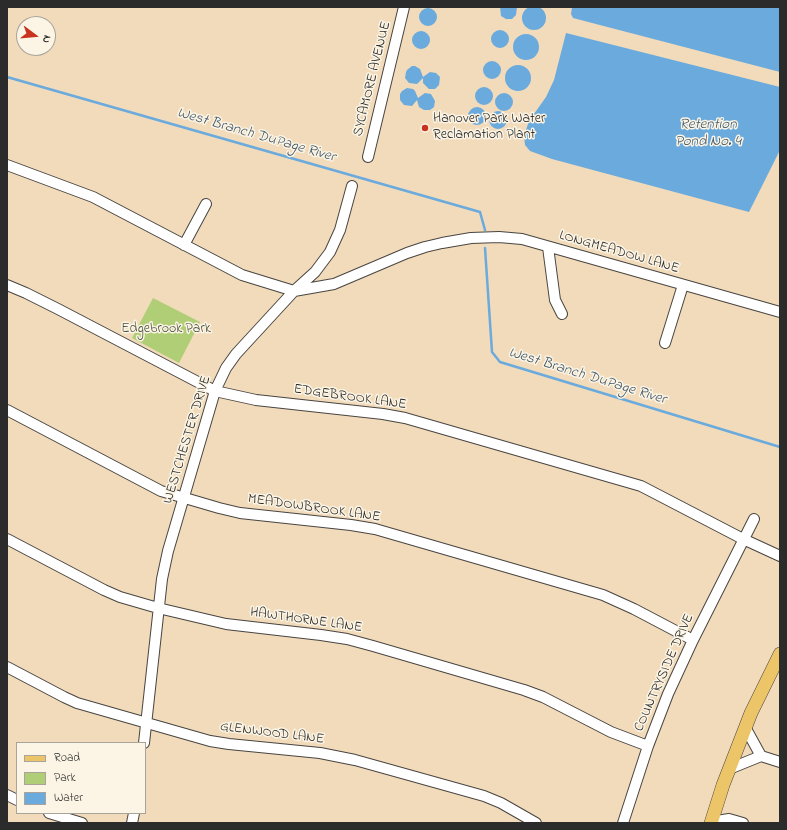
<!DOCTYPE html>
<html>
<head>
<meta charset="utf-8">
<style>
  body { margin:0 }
  #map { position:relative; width:787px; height:830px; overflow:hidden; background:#f1dbbb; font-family:"Indie Flower",sans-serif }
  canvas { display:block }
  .frame { position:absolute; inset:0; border:8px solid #2b2b2b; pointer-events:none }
  .legend { position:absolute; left:16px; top:742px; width:130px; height:72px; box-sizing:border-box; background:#fcf5e5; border:1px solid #a8a49b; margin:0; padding:5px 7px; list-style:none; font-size:12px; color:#2b2b2b }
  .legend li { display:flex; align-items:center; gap:8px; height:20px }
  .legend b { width:20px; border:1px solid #a8a49b }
  .north { position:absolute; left:16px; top:16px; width:40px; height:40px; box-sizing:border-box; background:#fcf5e5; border:1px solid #a8a49b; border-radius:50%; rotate:106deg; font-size:11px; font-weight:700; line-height:16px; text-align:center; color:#2b2b2b }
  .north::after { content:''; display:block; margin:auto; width:14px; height:18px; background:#c8321e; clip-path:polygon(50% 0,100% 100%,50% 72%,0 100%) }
</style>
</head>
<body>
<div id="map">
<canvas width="787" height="830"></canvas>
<div class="frame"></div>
<ul class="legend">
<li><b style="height:5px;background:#edc569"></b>Road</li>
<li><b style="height:11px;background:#afce76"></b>Park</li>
<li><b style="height:11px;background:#6aaadd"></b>Water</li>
</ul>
<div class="north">N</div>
</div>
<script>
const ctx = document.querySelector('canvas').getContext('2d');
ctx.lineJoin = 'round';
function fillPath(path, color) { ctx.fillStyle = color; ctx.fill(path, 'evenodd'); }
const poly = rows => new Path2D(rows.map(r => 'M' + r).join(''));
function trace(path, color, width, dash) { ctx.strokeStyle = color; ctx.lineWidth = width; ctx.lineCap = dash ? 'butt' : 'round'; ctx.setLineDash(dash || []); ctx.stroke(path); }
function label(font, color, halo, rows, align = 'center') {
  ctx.font = font + ' "Indie Flower",sans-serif'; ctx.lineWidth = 3; ctx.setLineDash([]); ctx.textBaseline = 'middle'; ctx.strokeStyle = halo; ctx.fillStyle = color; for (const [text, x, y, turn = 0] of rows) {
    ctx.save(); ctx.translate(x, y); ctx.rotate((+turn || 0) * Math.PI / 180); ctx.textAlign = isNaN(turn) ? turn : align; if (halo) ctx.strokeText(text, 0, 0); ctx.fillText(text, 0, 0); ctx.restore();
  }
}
const green = poly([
  [153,298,200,322,179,363,132,338]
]);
const water = poly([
  '522 18a12 12 0 1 1 24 0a12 12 0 1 1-24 0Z',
  [500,7,517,7,516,15,512,19,506,19,501,16],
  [572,7,780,7,780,72,573,18,571,14],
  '419 17a9 9 0 1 1 18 0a9 9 0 1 1-18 0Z',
  '491 39a9 9 0 1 1 18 0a9 9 0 1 1-18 0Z',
  '412 40a9 9 0 1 1 18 0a9 9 0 1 1-18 0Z',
  [566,33,780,87,780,150,749,212,552,159,530,151,525,145,524,136,529,121,546,97,554,80],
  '513 47a13 13 0 1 1 26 0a13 13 0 1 1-26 0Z',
  '483 70a9 9 0 1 1 18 0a9 9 0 1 1-18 0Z',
  '505 78a13 13 0 1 1 26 0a13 13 0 1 1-26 0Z',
  [412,66,415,66,420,69,423,77,430,72,436,73,440,77,439,85,435,89,429,89,423,83,423,78,417,84,409,83,405,78,406,72,407,70],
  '475 96a9 9 0 1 1 18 0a9 9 0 1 1-18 0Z',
  [407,88,413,89,415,91,418,98,425,93,431,94,435,101,434,107,430,110,424,110,419,107,417,100,412,106,404,105,400,100,400,94,402,91],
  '495 102a9 9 0 1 1 18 0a9 9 0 1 1-18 0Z',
  '468 116a9 9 0 1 1 18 0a9 9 0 1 1-18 0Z',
  '489 120a9 9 0 1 1 18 0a9 9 0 1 1-18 0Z'
]);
const stream = poly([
  [7,77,480,212,485,230],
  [485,248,492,352,500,362,780,447]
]);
const minor = poly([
  [368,157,404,7],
  [7,165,93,197,242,275,294,291,334,284,407,253,425,247,442,243,471,238,499,237,522,239,780,312],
  [184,245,206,204],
  [548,247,555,300,562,314],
  [7,285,26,293,58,309,215,391,256,400,383,414,405,418,641,486,743,539,780,556],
  [665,343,683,285],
  [7,410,161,491,219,508,240,513,351,525,375,529,603,595,634,609,693,640],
  [7,539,104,590,120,597,158,608,226,624,321,635,347,639,373,646,524,690,543,697,611,732,648,746],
  [7,667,64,697,77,703,210,741,229,744,320,753,355,760,484,796,501,803,536,823],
  [745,727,761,756],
  [144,743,162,579,168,551,215,391,226,368,236,354,294,291,315,272,330,252,340,230,352,186],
  [729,769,761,756,780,762],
  [7,795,17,800],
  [49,813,82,823],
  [711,822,729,819,743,823],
  [132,823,134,813],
  [623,823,648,746,668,694,693,640,754,519]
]);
const major = poly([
  [711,823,723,785,751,713,780,654]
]);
const markers = [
  [425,128,4,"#c8321e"]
];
const streetNames = [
  ["SYCAMORE AVENUE",373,79,-76],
  ["LONGMEADOW LANE",619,253,16],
  ["EDGEBROOK LANE",350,398,8],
  ["WESTCHESTER DRIVE",188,440,-73],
  ["MEADOWBROOK LANE",314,509,8],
  ["HAWTHORNE LANE",306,621,8],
  ["COUNTRYSIDE DRIVE",665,673,-66],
  ["GLENWOOD LANE",272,734,7]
];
const poiNames = [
  ["Hanover Park Water",433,120],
  ["Reclamation Plant",433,136]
];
const parkNames = [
  ["Edgebrook Park",166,330]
];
const waterNames = [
  ["Retention",708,126],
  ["Pond No. 4",708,143],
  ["West Branch DuPage River",256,136,16],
  ["West Branch DuPage River",587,377,17]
];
fillPath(green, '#afce76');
fillPath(water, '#6aaadd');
trace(stream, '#6aaadd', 2.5);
trace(minor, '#494541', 12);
trace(major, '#494541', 14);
trace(minor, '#fff', 10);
trace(major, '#edc569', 13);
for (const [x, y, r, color] of markers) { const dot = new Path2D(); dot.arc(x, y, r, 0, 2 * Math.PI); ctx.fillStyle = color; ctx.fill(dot); trace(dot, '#fcf5e5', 1.5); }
label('14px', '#2b2b2b', '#fcf5e5', streetNames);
label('14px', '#2b2b2b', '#fcf5e5', poiNames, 'left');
label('14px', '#4c543e', '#fcf5e5', parkNames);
label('italic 15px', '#415769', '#fcf5e5', waterNames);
</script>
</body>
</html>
